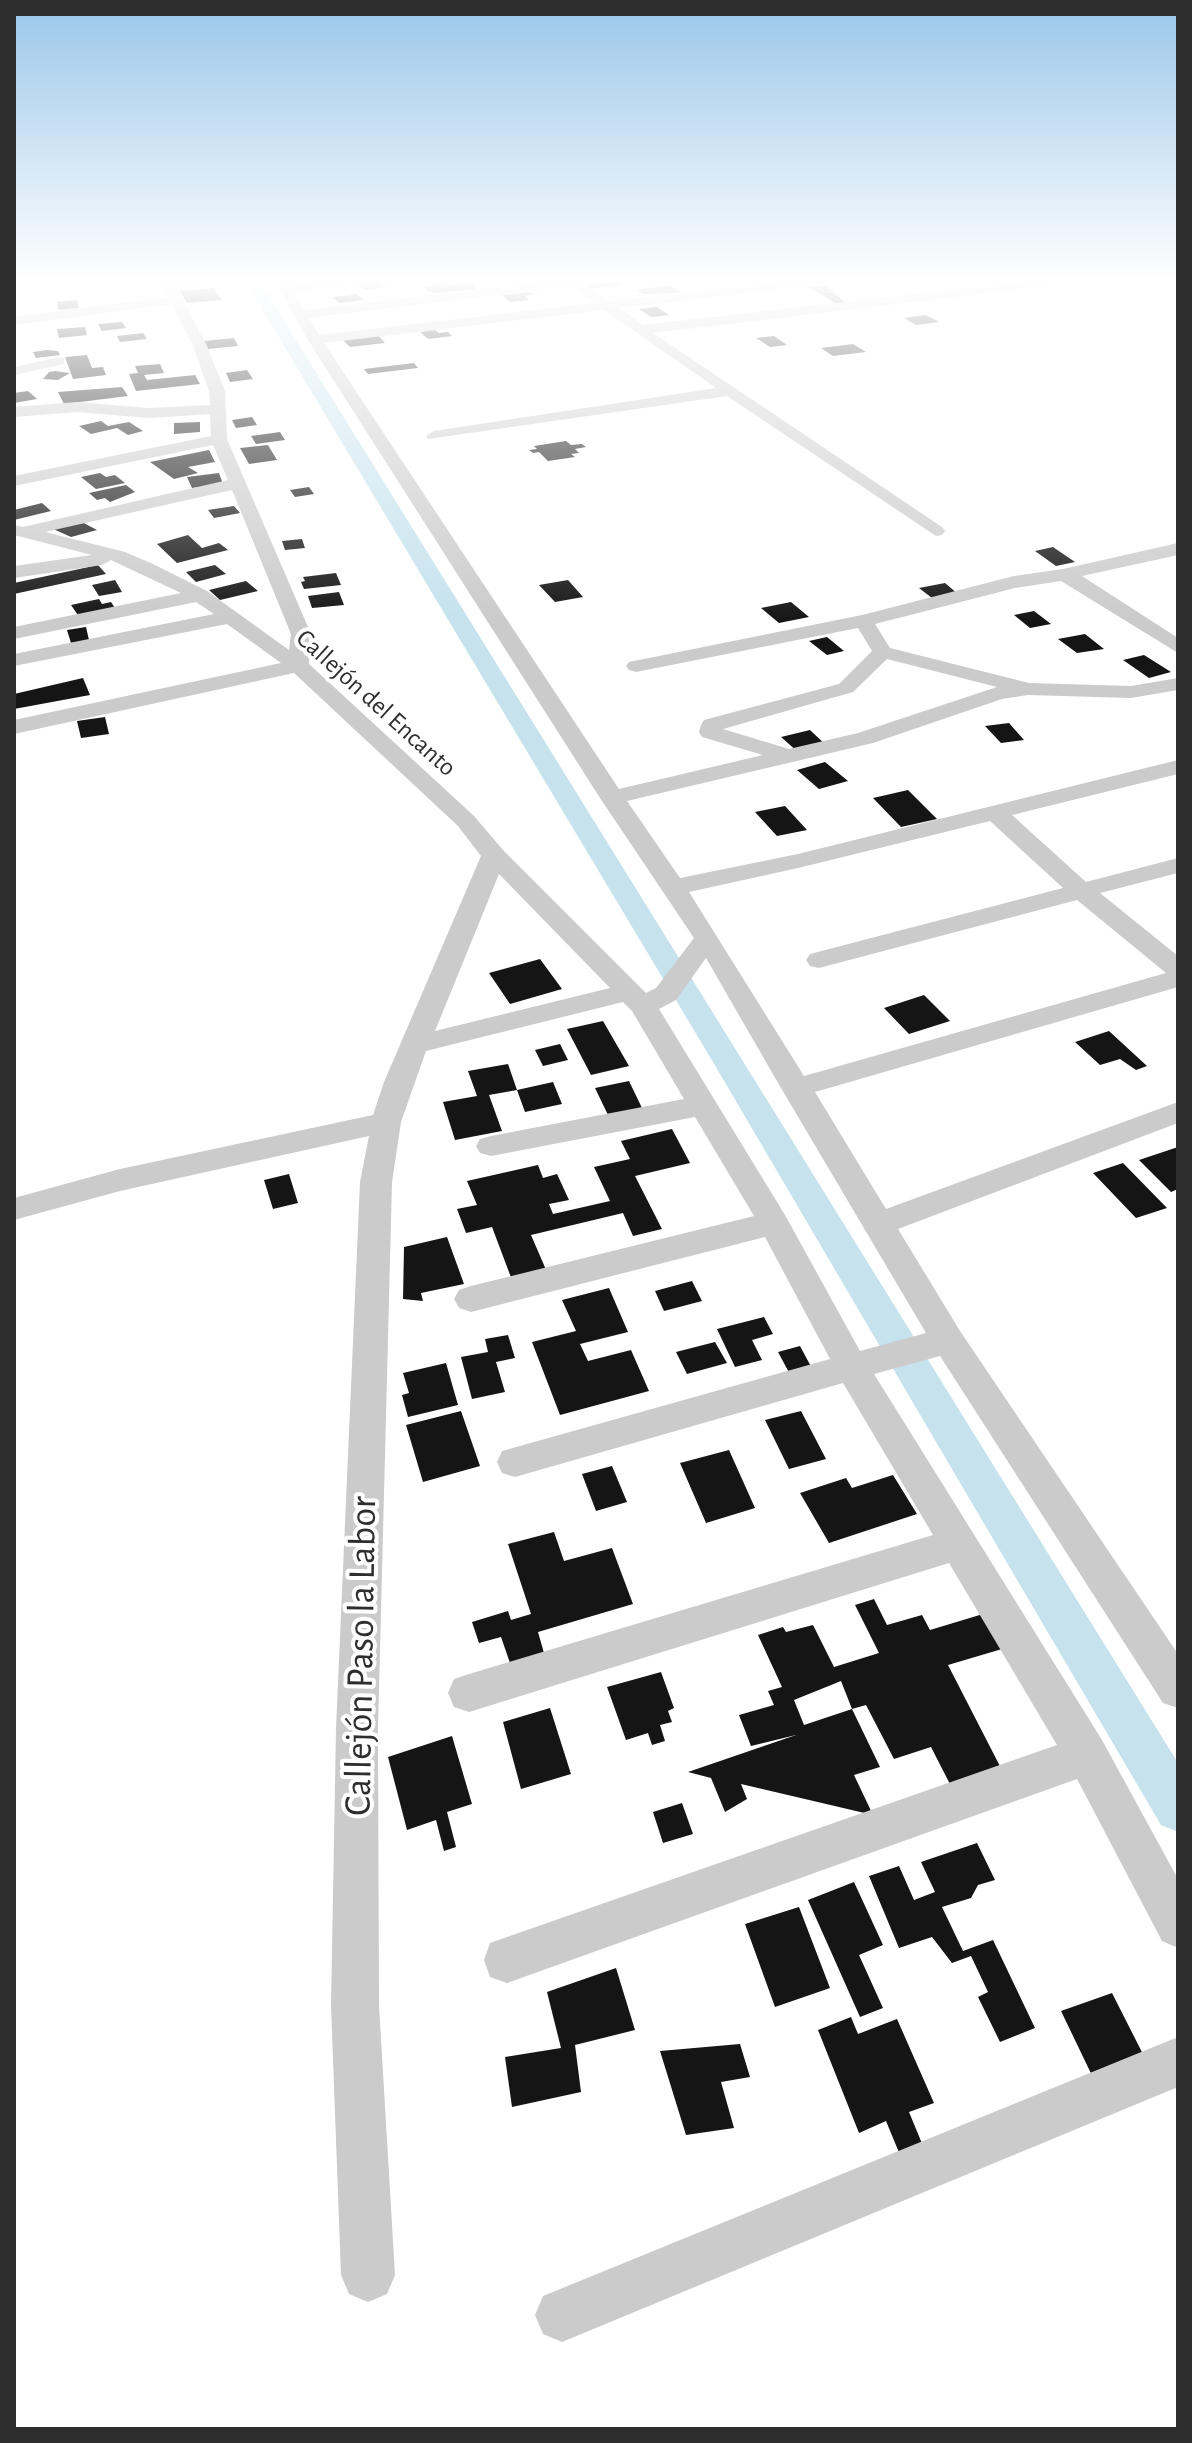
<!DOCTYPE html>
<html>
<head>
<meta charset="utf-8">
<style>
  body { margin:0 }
  #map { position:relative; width:1192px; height:2443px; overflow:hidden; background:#fff; font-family:"Alegreya Sans",sans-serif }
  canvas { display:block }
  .frame { position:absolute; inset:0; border:16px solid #2e2e2e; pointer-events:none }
</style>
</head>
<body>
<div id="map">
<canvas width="1192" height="2443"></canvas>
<div class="frame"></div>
</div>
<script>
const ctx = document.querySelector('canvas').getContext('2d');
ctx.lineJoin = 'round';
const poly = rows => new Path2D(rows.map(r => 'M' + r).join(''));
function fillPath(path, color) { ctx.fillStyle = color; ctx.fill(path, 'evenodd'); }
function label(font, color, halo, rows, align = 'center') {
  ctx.font = font + ' "Alegreya Sans",sans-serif'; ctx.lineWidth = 8; ctx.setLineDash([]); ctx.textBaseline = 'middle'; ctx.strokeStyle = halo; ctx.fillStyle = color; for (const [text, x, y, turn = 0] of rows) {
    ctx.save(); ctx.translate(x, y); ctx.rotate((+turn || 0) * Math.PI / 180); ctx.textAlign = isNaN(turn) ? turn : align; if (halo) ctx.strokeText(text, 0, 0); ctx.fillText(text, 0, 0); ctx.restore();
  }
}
const canal = poly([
  [244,279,258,279,1178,1763,1178,1832,1161,1825,713,1062,244,279]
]);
const building = poly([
  [437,279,459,279,446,282,448,285,471,283,477,289,437,293,427,291,425,287,433,287,430,284,441,283],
  [378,280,387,287,365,290,356,283],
  [619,281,624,285,588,289,583,285],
  [669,285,682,293,643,294,637,290],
  [825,285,834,291,823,292,833,292,847,304,839,305,808,287],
  [214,288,222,300,187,303,180,291],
  [531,292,534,295,525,296,529,300,510,302,502,295],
  [357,294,364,300,339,303,332,297],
  [77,300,79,308,58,310,57,302],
  [657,307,669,315,651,317,639,309],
  [926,315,939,322,916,325,904,318],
  [122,322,126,328,102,331,98,324],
  [85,327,87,335,59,338,57,329],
  [435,330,439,333,448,332,452,336,428,339,420,332],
  [143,333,147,339,120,342,117,336],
  [378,335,385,343,350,347,343,340],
  [774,336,787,345,770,347,756,338],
  [234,338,238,346,208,349,204,341],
  [853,344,866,352,833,356,821,348],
  [47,350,58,351,60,355,36,358,33,352],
  [87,355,92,368,103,367,106,375,73,379,65,357],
  [414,363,418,368,368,374,364,369],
  [160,364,164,373,144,375,147,380,195,375,200,384,136,391,129,374,138,373,135,366],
  [247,370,253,379,230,382,226,373],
  [55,371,70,373,58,380,43,379,49,372],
  [122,387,128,396,64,404,58,392],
  [28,391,37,399,14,403,14,393],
  [252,417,257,425,236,428,232,420],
  [101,421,108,426,129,422,143,431,128,435,117,428,91,434,79,426],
  [200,422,200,432,174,434,174,423],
  [280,432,285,440,256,444,251,436],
  [566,441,571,445,582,444,586,447,575,449,579,453,571,454,575,457,548,461,539,452,533,453,529,450,537,449,534,446],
  [268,445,277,460,249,464,240,448],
  [209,450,215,462,188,467,198,473,174,479,150,462],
  [100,473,106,477,115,475,125,483,96,489,81,477],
  [219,473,223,484,192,488,187,477],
  [126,485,135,492,110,502,105,498,97,500,89,493],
  [309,487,314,494,295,497,290,490],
  [42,503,51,511,14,520,14,510],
  [234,506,240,513,214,518,208,510],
  [80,521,97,530,71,537,51,528],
  [188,535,202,548,219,543,228,550,177,563,157,544],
  [302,539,305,548,285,550,282,541],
  [1053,547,1075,562,1056,566,1035,551],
  [98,565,106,574,14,594,14,583],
  [215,565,226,574,196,582,186,572],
  [336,573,341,585,304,589,301,582,305,581,303,577],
  [115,580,122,592,99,596,92,585],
  [568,580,583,597,555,602,539,585],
  [246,581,258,591,220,600,209,590],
  [945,583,958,594,932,598,919,588],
  [339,592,344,605,312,608,308,596],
  [99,599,102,604,111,602,117,611,80,618,71,605],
  [791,602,809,617,779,623,761,608],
  [1034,611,1051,624,1030,628,1014,615],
  [86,627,89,640,71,643,67,630],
  [1085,634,1104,649,1077,653,1058,639],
  [827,637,844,651,827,655,809,641],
  [1144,655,1171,672,1149,678,1123,660],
  [83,678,90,695,14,709,14,694],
  [105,717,109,734,81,738,77,721],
  [1009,723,1024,740,1001,743,985,726],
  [810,730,827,746,798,752,781,737],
  [825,762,848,781,819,789,797,770],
  [908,790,937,819,901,827,873,798],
  [785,806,807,830,777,836,755,812],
  [540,959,562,989,510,1004,489,973],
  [924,995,950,1021,909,1034,884,1008],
  [603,1021,629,1066,591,1075,567,1029],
  [1109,1031,1147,1066,1136,1070,1120,1059,1100,1065,1075,1042],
  [560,1044,568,1060,543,1066,535,1050],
  [508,1064,517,1090,489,1095,502,1131,455,1140,443,1102,477,1096,468,1071],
  [629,1081,642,1108,608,1115,595,1088],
  [553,1082,562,1104,525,1112,517,1090],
  [672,1129,690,1163,635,1176,662,1229,633,1236,623,1213,531,1235,550,1279,515,1288,492,1227,466,1233,457,1209,477,1205,467,1181,538,1165,543,1178,557,1174,569,1200,549,1204,553,1214,610,1201,594,1167,630,1159,621,1141],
  [1178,1147,1178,1189,1171,1192,1139,1160],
  [1123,1163,1167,1208,1136,1218,1093,1173],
  [289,1174,298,1203,273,1209,264,1180],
  [447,1237,464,1284,421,1293,423,1301,403,1299,404,1247],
  [692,1281,702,1301,664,1311,655,1291],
  [609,1288,628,1332,580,1344,588,1361,631,1350,649,1391,560,1415,532,1342,576,1331,562,1300],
  [764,1317,773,1334,752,1340,762,1360,735,1367,717,1329],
  [508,1335,515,1358,496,1362,505,1392,472,1399,461,1357,488,1352,485,1339],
  [715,1342,727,1363,687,1374,676,1352],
  [800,1346,815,1374,793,1380,778,1352],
  [446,1363,458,1405,408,1417,402,1395,409,1393,403,1373],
  [461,1411,480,1466,423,1482,406,1425],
  [801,1411,826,1459,789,1469,765,1420],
  [729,1450,755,1508,706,1523,680,1463],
  [612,1466,627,1502,596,1511,582,1474],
  [893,1475,917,1514,829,1543,800,1493,846,1478,852,1488],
  [554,1532,564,1561,612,1548,633,1604,538,1632,544,1653,510,1663,501,1637,479,1643,472,1622,508,1611,511,1620,531,1614,508,1544],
  [874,1599,887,1625,922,1615,930,1630,983,1614,1002,1649,948,1665,1004,1774,954,1792,931,1747,894,1759,866,1705,852,1709,880,1767,854,1775,873,1815,741,1784,747,1799,725,1812,711,1778,688,1772,796,1735,751,1746,739,1715,774,1705,768,1691,782,1687,758,1635,783,1627,786,1632,813,1625,834,1667,879,1653,855,1605],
  [841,1681,852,1709,804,1725,794,1700],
  [661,1672,674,1708,668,1711,672,1722,660,1725,665,1741,652,1745,648,1733,626,1740,607,1687],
  [550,1708,571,1774,521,1789,503,1722],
  [452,1736,472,1804,447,1812,456,1847,444,1851,436,1820,407,1830,388,1757],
  [682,1803,693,1834,663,1843,653,1812],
  [977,1843,995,1880,978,1885,971,1898,942,1907,963,1951,993,1940,1035,2028,1000,2042,978,1997,988,1992,971,1956,952,1963,932,1937,899,1948,869,1876,899,1866,914,1900,935,1892,921,1862],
  [854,1882,883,1945,859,1955,883,2008,860,2017,808,1900],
  [799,1907,830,1988,775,2007,745,1924],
  [616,1968,635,2030,575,2045,581,2092,512,2107,505,2057,561,2048,547,1992],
  [1112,1993,1150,2068,1098,2088,1061,2011],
  [851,2017,858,2034,897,2019,934,2103,909,2112,928,2158,905,2167,886,2121,859,2133,818,2030],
  [740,2044,750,2077,721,2082,734,2128,686,2135,660,2051]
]);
const street = poly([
  [159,279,242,279,236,283,176,287,207,346,225,391,227,439,311,634,309,664,474,816,503,850,646,993,656,988,694,938,600,798,308,340,274,279,286,279,290,285,337,279,370,279,364,283,294,292,305,310,564,279,594,279,594,283,586,284,609,301,806,279,841,279,835,283,619,308,643,325,1045,279,1080,279,1074,283,653,333,942,527,945,531,942,535,936,536,727,396,428,439,426,436,434,431,716,388,604,310,324,343,619,789,763,755,702,737,699,732,701,725,704,720,839,684,872,651,858,628,636,672,629,670,626,666,629,662,862,615,1014,576,1063,569,1178,543,1178,555,1082,576,1178,638,1178,653,1061,581,1015,588,875,624,890,648,1029,683,1131,686,1178,678,1178,690,1131,698,1028,695,1002,699,873,743,627,801,680,878,798,854,1178,760,1178,774,1012,815,1086,882,1178,858,1178,873,1100,893,1178,956,1178,987,815,1092,886,1209,1178,1102,1178,1123,898,1229,960,1331,1178,1654,1178,1708,1163,1703,940,1356,874,1374,1102,1740,1178,1879,1178,1948,1162,1941,1077,1779,507,1983,490,1977,484,1960,490,1943,507,1937,1057,1745,949,1563,469,1712,454,1707,448,1693,454,1679,469,1674,933,1535,843,1383,515,1477,502,1473,497,1462,502,1451,830,1359,765,1237,471,1312,459,1308,454,1299,459,1290,471,1286,754,1216,695,1117,491,1156,480,1153,476,1146,480,1139,491,1136,684,1099,632,1011,623,1002,426,1051,401,1122,392,1182,378,1728,379,2005,395,2275,387,2294,368,2302,349,2294,341,2275,331,2005,336,1728,360,1182,369,1136,120,1191,14,1220,14,1198,120,1169,373,1115,384,1082,481,856,458,826,294,673,14,734,14,720,281,663,227,624,14,666,14,654,214,614,196,602,14,639,14,627,181,593,111,560,102,565,14,578,14,566,92,555,14,535,14,525,23,527,228,480,213,445,14,486,14,476,211,436,210,414,149,418,77,412,14,417,14,407,77,402,149,408,210,405,209,391,193,346,172,304,14,325,14,317,168,297,159,279],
  [571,286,595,303,319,335,309,318,571,286],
  [232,490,291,634,289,650,207,591,153,564,125,552,45,532,232,490],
  [887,659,997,687,858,733,789,749,723,729,853,692,887,659],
  [990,821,1063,888,810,954,806,960,810,966,819,968,1077,900,1166,973,804,1076,689,892,798,868,990,821],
  [499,874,610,988,435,1031,499,874],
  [706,958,781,1088,926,1333,860,1351,785,1215,659,1009,676,1000,706,958],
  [59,357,64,358,64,364,14,375,14,367,59,357],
  [1178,2037,1178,2087,562,2342,543,2334,535,2315,543,2296,1178,2037]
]);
const farStreetnames = [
  ["Callejón del Encanto",376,703,42]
];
const nearStreetnames = [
  ["Callejón Paso la Labor",361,1656,-89]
];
fillPath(canal, '#c5e2ed');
fillPath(building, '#151515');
fillPath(street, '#cbcbcb');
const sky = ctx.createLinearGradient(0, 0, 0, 621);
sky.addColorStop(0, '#9ac6ea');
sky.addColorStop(0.45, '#fff');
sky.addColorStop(1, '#ffffff00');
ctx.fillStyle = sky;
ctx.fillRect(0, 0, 1192, 621);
label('26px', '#2e2e2e', '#fff', farStreetnames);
label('38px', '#2e2e2e', '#fff', nearStreetnames);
</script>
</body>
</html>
